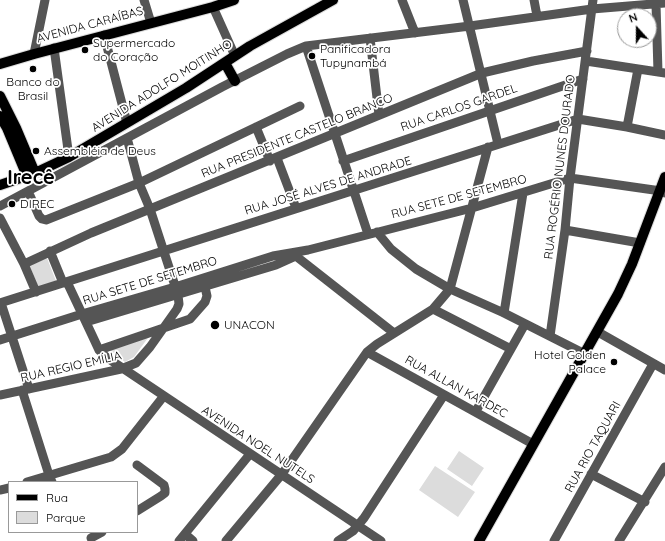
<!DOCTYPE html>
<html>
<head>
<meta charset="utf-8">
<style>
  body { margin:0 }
  #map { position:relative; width:665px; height:541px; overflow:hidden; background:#fff; font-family:Quicksand,sans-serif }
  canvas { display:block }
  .legend { position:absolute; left:8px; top:481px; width:130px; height:52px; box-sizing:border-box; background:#fff; border:1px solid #999; margin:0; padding:5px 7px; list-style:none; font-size:12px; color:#000 }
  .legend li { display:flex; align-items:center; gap:8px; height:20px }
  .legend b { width:20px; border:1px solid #999 }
  .north { position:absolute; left:617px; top:8px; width:40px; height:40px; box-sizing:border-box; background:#fff; border:1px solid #999; border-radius:50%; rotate:339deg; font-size:11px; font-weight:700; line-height:16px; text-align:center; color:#000 }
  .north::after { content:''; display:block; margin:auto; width:14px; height:18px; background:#000; clip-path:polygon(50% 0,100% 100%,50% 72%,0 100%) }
</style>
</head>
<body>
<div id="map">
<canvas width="665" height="541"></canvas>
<ul class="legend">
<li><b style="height:5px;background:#000"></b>Rua</li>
<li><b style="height:11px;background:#dcdcdc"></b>Parque</li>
</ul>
<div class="north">N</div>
</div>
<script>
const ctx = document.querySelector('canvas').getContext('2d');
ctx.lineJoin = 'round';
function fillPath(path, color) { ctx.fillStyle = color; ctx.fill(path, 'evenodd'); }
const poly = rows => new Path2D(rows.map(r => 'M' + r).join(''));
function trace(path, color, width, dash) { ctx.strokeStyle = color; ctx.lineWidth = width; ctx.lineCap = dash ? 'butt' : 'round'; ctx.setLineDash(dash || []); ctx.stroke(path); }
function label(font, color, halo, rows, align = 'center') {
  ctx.font = font + ' Quicksand,sans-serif'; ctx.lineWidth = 3.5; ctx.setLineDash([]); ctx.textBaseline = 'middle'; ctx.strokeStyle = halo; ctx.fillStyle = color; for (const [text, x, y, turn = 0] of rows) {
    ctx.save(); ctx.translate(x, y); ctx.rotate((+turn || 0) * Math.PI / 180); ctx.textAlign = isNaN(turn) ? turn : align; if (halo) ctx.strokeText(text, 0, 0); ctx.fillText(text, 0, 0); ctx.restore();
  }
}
const green = poly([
  [47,258,56,281,39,288,29,265],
  [150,335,134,357,125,362,109,349],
  [459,451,484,468,472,486,447,469],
  [435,466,475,492,458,517,419,490]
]);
const minor = poly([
  [144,0,151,23],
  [402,0,415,33],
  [463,0,498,144],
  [534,0,537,16],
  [656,4,658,72],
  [213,7,235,56],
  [104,35,127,123],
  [370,38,379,115],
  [306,46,368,234],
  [54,48,69,157],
  [34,54,45,0],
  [586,61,665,73],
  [256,127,270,161],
  [627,127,638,69],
  [277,158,296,208],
  [343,161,583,79],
  [28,191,39,216,42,219,46,220,139,183,300,106],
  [0,206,222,87,287,54,306,46,470,26,592,9,665,3],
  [0,218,24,264,36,292],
  [565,230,640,243],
  [377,232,391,249,416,269,450,289,504,313,585,354],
  [50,251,63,283],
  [292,253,394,333],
  [24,264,91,233,150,209,482,73,533,61,587,51],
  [67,282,92,335,99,350,106,357,381,541],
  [0,303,578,119,627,127,665,135],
  [1,303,29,389],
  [433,309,511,349],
  [504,313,523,193],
  [86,322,276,265,296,256],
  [598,332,665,370],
  [550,336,565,230,570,178,593,0],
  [0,340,82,314,175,287,273,256,308,250,472,208,570,178,661,191,665,193],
  [99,350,190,319,205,302,207,296,205,287],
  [367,352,533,444],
  [22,390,49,475,52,482],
  [0,395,121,369,136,363,150,347,177,309,179,304,178,295,150,209,139,183,127,138],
  [476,411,525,324],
  [591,474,645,502],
  [27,482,111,457,122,449,163,397],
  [0,490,9,488],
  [137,511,161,496,165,493,165,489,164,485,137,465],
  [185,534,193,541],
  [91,538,102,532],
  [179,541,250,454],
  [226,541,282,474,367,352,377,344,433,309,450,289,488,147],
  [338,541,353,531,364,518,444,395],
  [554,541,653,364],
  [619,541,665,467]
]);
const major = poly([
  [225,63,235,81],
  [0,64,34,54,213,7,234,0],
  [0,96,16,128,35,173],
  [0,116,7,128,27,176],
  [0,185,35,173,69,157,186,88,250,46,333,0],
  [479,541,618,294,632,264,665,177]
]);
const markers = [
  [85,50,4,"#000"],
  [312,56,4,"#000"],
  [33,69,4,"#000"],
  [36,151,4,"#000"],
  [12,204,4,"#000"],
  [215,325,5,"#000"],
  [614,362,4,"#000"]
];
const streetNames = [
  ["AVENIDA CARAÍBAS",90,25,-15],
  ["AVENIDA ADOLFO MOITINHO",162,86,-32],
  ["RUA CARLOS GARDEL",459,108,-19],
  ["RUA PRESIDENTE CASTELO BRANCO",297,136,-22],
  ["RUA ROGÉRIO NUNES DOURADO",560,167,-83],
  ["RUA JOSÉ ALVES DE ANDRADE",328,186,-17],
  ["RUA SETE DE SETEMBRO",459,197,-15],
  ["RUA SETE DE SETEMBRO",150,281,-17],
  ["RUA REGIO EMÍLIA",71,367,-13],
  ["RUA ALLAN KARDEC",456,387,29],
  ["AVENIDA NOEL NUTELS",258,445,33],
  ["RUA RIO TAQUARI",593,447,-61]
];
const poiNames = [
  ["Supermercado",93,43],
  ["do Coração",93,57],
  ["Panificadora",320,49],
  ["Tupynambá",320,63],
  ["Banco do",33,82,"center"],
  ["Brasil",33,96,"center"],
  ["Assembléia de Deus",44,151],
  ["DIREC",20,204],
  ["UNACON",224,325],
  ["Hotel Golden",606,355,"right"],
  ["Palace",606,369,"right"]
];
const townNames = [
  ["Irecê",31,178]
];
fillPath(green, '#dcdcdc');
trace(major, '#dbdbdb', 12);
trace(minor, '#555', 9);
trace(major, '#000', 10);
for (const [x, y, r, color] of markers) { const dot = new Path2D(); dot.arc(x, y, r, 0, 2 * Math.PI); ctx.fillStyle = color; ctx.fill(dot); trace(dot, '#fff', 1.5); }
label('12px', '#000', '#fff', streetNames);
label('12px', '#000', '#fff', poiNames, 'left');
label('bold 20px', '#000', '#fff', townNames);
</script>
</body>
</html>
